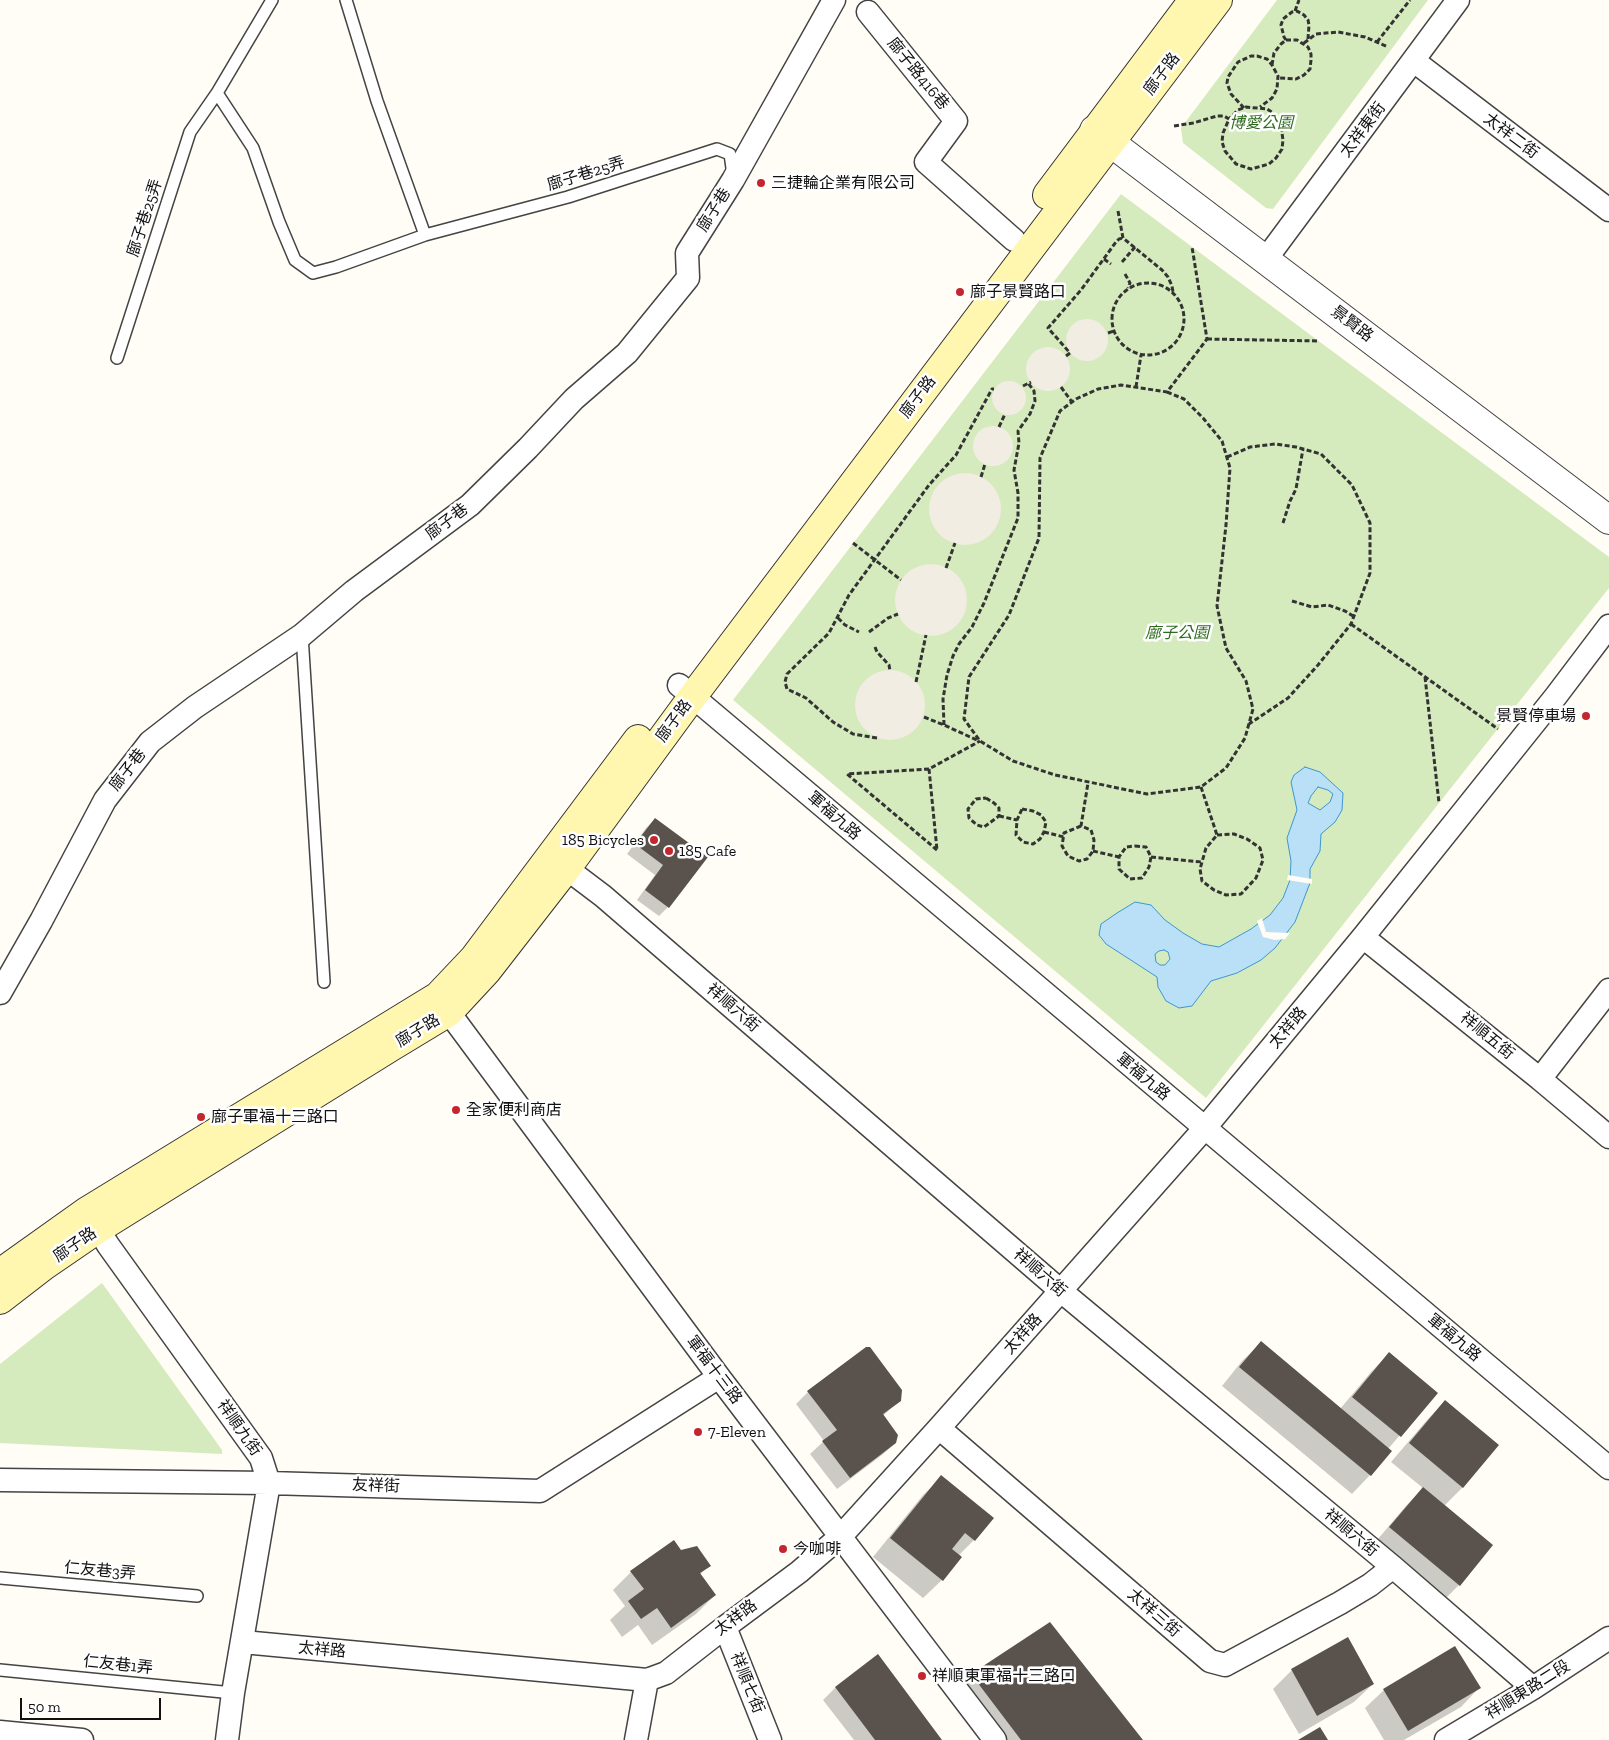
<!DOCTYPE html>
<html>
<head>
<meta charset="utf-8">
<style>
  body { margin:0 }
  #map { position:relative; width:1609px; height:1740px; overflow:hidden; background:#fffdf5; font-family:"Zilla Slab",serif }
  canvas { display:block }
  .scale { position:absolute; left:20px; top:1698px; width:141px; height:22px; box-sizing:border-box; border:2px solid #111; border-top:0; padding-left:6px; font-size:15px; line-height:18px; white-space:nowrap; color:#111; -webkit-text-stroke:4px #fff; paint-order:stroke }
</style>
</head>
<body>
<div id="map">
<canvas width="1609" height="1740"></canvas>
<div class="scale">50 m</div>
</div>
<script>
const ctx = document.querySelector('canvas').getContext('2d');
ctx.lineJoin = 'round';
function fillPath(path, color) { ctx.fillStyle = color; ctx.fill(path, 'evenodd'); }
const poly = rows => new Path2D(rows.map(r => 'M' + r).join(''));
function trace(path, color, width, dash) { ctx.strokeStyle = color; ctx.lineWidth = width; ctx.lineCap = dash ? 'butt' : 'round'; ctx.setLineDash(dash || []); ctx.stroke(path); }
function label(font, color, halo, rows, align = 'center') {
  ctx.font = font + ' "Zilla Slab","Noto Sans TC",serif'; ctx.lineWidth = 5; ctx.setLineDash([]); ctx.textBaseline = 'middle'; ctx.strokeStyle = halo; ctx.fillStyle = color; for (const [text, x, y, turn = 0] of rows) {
    ctx.save(); ctx.translate(x, y); ctx.rotate((+turn || 0) * Math.PI / 180); ctx.textAlign = isNaN(turn) ? turn : align; if (halo) ctx.strokeText(text, 0, 0); ctx.fillText(text, 0, 0); ctx.restore();
  }
}
const green = poly([
  [1277,0,1428,0,1273,209,1266,208,1183,143,1181,128],
  [1121,194,1609,557,1609,588,1206,1098,733,700],
  [102,1283,222,1450,222,1454,0,1443,0,1364]
]);
const plaza = poly([
  '1066 340a21 21 0 1 1 42 0a21 21 0 1 1-42 0Z',
  '1026 369a22 22 0 1 1 44 0a22 22 0 1 1-44 0Z',
  '992 398a17 17 0 1 1 34 0a17 17 0 1 1-34 0Z',
  '973 446a20 20 0 1 1 40 0a20 20 0 1 1-40 0Z',
  '929 509a36 36 0 1 1 72 0a36 36 0 1 1-72 0Z',
  '895 600a36 36 0 1 1 72 0a36 36 0 1 1-72 0Z',
  '855 705a35 35 0 1 1 70 0a35 35 0 1 1-70 0Z'
]);
const water = poly([
  [1305,767,1320,772,1343,793,1342,810,1335,822,1321,834,1320,851,1310,869,1310,883,1295,922,1275,948,1261,960,1237,973,1211,981,1192,1006,1179,1008,1166,1001,1158,987,1157,977,1106,944,1099,935,1101,924,1117,913,1135,902,1151,905,1165,920,1183,933,1202,944,1219,947,1251,929,1270,915,1283,898,1290,880,1291,861,1287,838,1297,810,1291,782,1294,775,1305,767],
  [1318,787,1328,790,1333,794,1330,802,1320,810,1308,803,1311,796,1318,787],
  [1164,950,1168,952,1170,959,1165,965,1160,965,1156,962,1155,954,1159,951,1164,950]
]);
const pier = poly([
  [1288,875,1312,879,1312,884,1287,880],
  [1262,918,1266,932,1290,933,1285,939,1275,940,1263,937,1257,921]
]);
const shadow = poly([
  [655,819,706,857,668,907,659,916,637,900,655,875,627,854,646,828],
  [1261,1343,1340,1409,1371,1372,1389,1354,1436,1393,1388,1449,1390,1451,1370,1475,1352,1494,1222,1386,1242,1361],
  [808,1392,900,1400,883,1416,895,1443,882,1455,837,1489,810,1454,824,1441,796,1404],
  [1445,1401,1498,1445,1462,1488,1444,1506,1459,1585,1441,1603,1372,1546,1405,1507,1423,1488,1391,1462,1427,1420],
  [942,1477,992,1518,974,1540,958,1556,960,1557,942,1580,923,1598,873,1557,923,1495],
  [681,1551,709,1565,700,1575,715,1595,696,1614,652,1645,638,1625,622,1637,610,1620,625,1606,613,1590,631,1572],
  [1347,1639,1373,1684,1354,1702,1299,1734,1273,1689,1292,1670],
  [877,1656,941,1740,854,1740,823,1700,835,1688],
  [972,1675,1141,1740,989,1740,954,1694],
  [1479,1688,1461,1707,1404,1740,1384,1740,1365,1708,1384,1690]
]);
const building = poly([
  [655,818,708,857,669,908,645,890,663,865,635,844],
  [1261,1341,1392,1451,1371,1476,1239,1367],
  [866,1347,870,1347,902,1390,901,1401,883,1414,898,1435,896,1443,850,1478,822,1441,837,1430,807,1391],
  [1389,1352,1438,1393,1401,1437,1352,1397],
  [1445,1400,1499,1445,1463,1488,1409,1443],
  [941,1475,994,1518,975,1541,965,1533,952,1549,962,1557,943,1581,890,1538],
  [1423,1487,1493,1545,1460,1586,1389,1527],
  [674,1540,681,1550,697,1546,711,1566,700,1573,716,1595,671,1628,657,1608,641,1619,628,1601,644,1589,630,1571],
  [1050,1622,1143,1740,1021,1740,971,1674],
  [1348,1637,1374,1684,1317,1716,1291,1669],
  [1455,1646,1481,1688,1408,1731,1383,1689],
  [878,1654,942,1740,875,1740,835,1687],
  [1320,1727,1328,1740,1298,1740]
]);
const path = poly([
  [1295,11,1299,0],
  [1286,40,1284,37,1281,25,1283,19,1292,12,1297,11,1304,15,1308,20,1309,25,1308,39],
  [1377,42,1410,0],
  [1304,43,1316,34,1338,32,1365,37,1388,47],
  [1272,65,1274,53,1281,44,1286,40,1297,40,1308,47,1311,54,1311,60,1310,69,1304,75,1296,79,1279,78],
  [1244,108,1231,94,1227,83,1228,77,1238,62,1251,56,1257,56,1267,59,1272,65,1278,76,1277,89,1272,98,1260,107],
  [1174,126,1193,123,1217,116,1224,116,1229,119,1223,133,1222,142,1225,151,1236,164,1251,169,1269,164,1276,158,1282,149,1283,140,1281,126,1273,113,1267,109,1246,107,1238,110,1229,119],
  [1118,211,1123,238,1162,270,1168,277,1172,286,1173,292],
  [1104,259,1111,264],
  [1122,262,1135,247],
  [1125,274,1130,283,1128,288],
  '1112 319a36 36 0 1 1 72 0a36 36 0 1 1-72 0Z',
  [1108,333,1114,331],
  [1207,339,1319,341],
  [1066,356,1070,353,1048,328,1081,290,1116,242,1119,239,1123,238],
  [1023,386,1031,382],
  [1061,387,1072,402],
  [1136,387,1141,355],
  [1167,392,1184,399,1203,418,1222,441,1230,468,1226,525,1217,606,1226,648,1246,681,1253,709,1245,738,1226,768,1201,787,1147,794,1055,775,1013,761,980,741,964,719,969,677,1009,615,1039,538,1040,458,1060,411,1076,399,1098,389,1121,385,1167,392,1207,339,1192,247],
  [999,427,1005,414],
  [1227,457,1250,447,1275,444,1296,447,1321,454,1352,485,1370,523,1370,573,1351,624,1318,665,1288,698,1249,724],
  [981,477,985,464],
  [1283,523,1290,501,1296,489,1303,449],
  [853,543,901,580],
  [946,568,955,543],
  [1292,601,1312,607,1328,605,1345,611,1353,616],
  [838,618,845,625,859,632],
  [1351,624,1498,729],
  [869,632,888,618,898,614],
  [875,647,877,652,889,665,890,671],
  [1425,677,1439,803],
  [916,682,926,635],
  [924,717,944,725,979,741],
  [944,725,943,699,947,675,953,656,959,644,972,627,984,603,1018,518,1018,493,1014,470,1019,443,1018,431,1030,414,1035,401,1034,391,1028,383],
  [877,738,853,734,833,722,806,698,787,689,785,682,787,674,829,633,849,595,929,485,956,455,992,389,994,389],
  [929,769,937,850],
  [1201,787,1217,835,1206,848,1200,869,1202,881,1214,890,1226,895,1241,894,1256,878,1263,860,1260,848,1247,839,1234,834,1217,835],
  [986,798,994,803,999,808,999,816,984,827,977,825,969,818,968,809,976,799,986,798],
  [1022,809,1033,811,1041,815,1046,822,1044,832,1040,839,1033,844,1023,842,1016,835,1017,820,1022,809],
  [999,816,1017,820],
  [1081,826,1064,833,1062,846,1068,856,1079,861,1087,859,1093,851,1094,840,1091,830,1081,826,1088,783],
  [1044,832,1064,837],
  [1135,846,1146,847,1151,857,1149,867,1142,878,1130,879,1119,869,1119,857,1126,847,1135,846],
  [937,850,847,774,929,769,980,741],
  [1093,851,1119,857],
  [1151,857,1202,862]
]);
const service = poly([
  [346,0,377,101,425,235],
  [217,93,272,0],
  [117,358,190,132,217,93,253,148,279,222,295,260,313,273,336,267,425,235,568,197,717,149,730,154,733,175],
  [302,635,324,982],
  [0,1578,197,1596],
  [0,1670,233,1693]
]);
const minor = poly([
  [868,12,956,121,926,162,1014,240],
  [1414,61,1609,210],
  [1266,259,1458,0],
  [679,685,1609,1468],
  [554,859,603,896,1061,1291,1393,1567,1533,1688],
  [1363,937,1540,1079,1609,1137],
  [0,993,41,921,105,800,150,742,195,707,302,635,354,591,470,505,528,448,574,399,627,353,688,278,687,253,733,180,834,0],
  [439,999,719,1377,995,1740],
  [1540,1079,1609,990],
  [89,1214,108,1245,261,1458,269,1483,233,1693,227,1740],
  [939,1428,1210,1661,1225,1665,1340,1603,1370,1585,1393,1567],
  [0,1480,269,1483,540,1491,719,1377],
  [725,1627,770,1740],
  [243,1642,647,1680,666,1673,725,1627,799,1572,841,1536,939,1428,1204,1129,1363,937,1556,696,1609,626],
  [0,1732,82,1740],
  [636,1740,647,1680],
  [1446,1740,1533,1688,1609,1638]
]);
const tertiary = poly([
  [1094,130,1609,520]
]);
const secondary = poly([
  [1047,195,1193,0],
  [0,1273,87,1211,438,996,474,958,638,739],
  [0,1300,44,1266,98,1229,391,1047,449,1012,487,971,567,868,693,696,1218,0]
]);
const markers = [
  [761,183,5,"#c4262e"],
  [960,292,5,"#c4262e"],
  [1586,716,5,"#c4262e"],
  [654,840,5,"#c4262e"],
  [669,851,5,"#c4262e"],
  [456,1110,5,"#c4262e"],
  [201,1117,5,"#c4262e"],
  [698,1432,5,"#c4262e"],
  [783,1549,5,"#c4262e"],
  [922,1676,5,"#c4262e"]
];
const streetNames = [
  ["廍子路416巷",918,74,51],
  ["廍子路",1162,74,-53],
  ["太祥東街",1363,130,-53],
  ["太祥二街",1511,136,37],
  ["廍子巷25弄",586,174,-17],
  ["廍子巷",714,210,-58],
  ["廍子巷25弄",145,218,-72],
  ["景賢路",1352,324,37],
  ["廍子路",918,397,-53],
  ["廍子巷",447,522,-37],
  ["廍子路",674,721,-54],
  ["廍子巷",128,770,-52],
  ["軍福九路",834,816,41],
  ["祥順六街",733,1008,41],
  ["太祥路",1288,1028,-50],
  ["廍子路",418,1031,-31],
  ["祥順五街",1487,1036,39],
  ["軍福九路",1143,1077,40],
  ["廍子路",75,1245,-34],
  ["祥順六街",1040,1273,41],
  ["太祥路",1023,1334,-48],
  ["軍福九路",1454,1338,40],
  ["軍福十三路",714,1370,53],
  ["祥順九街",239,1428,55],
  ["友祥街",376,1486,2],
  ["祥順六街",1351,1533,40],
  ["仁友巷3弄",100,1571,5],
  ["太祥三街",1154,1613,41],
  ["太祥路",736,1618,-37],
  ["太祥路",322,1650,5],
  ["仁友巷1弄",118,1665,6],
  ["祥順七街",747,1683,68],
  ["祥順東路二段",1528,1690,-32]
];
const parkNames = [
  ["博愛公園",1261,123],
  ["廍子公園",1177,633]
];
const poiNames = [
  ["三捷輪企業有限公司",771,183],
  ["廍子景賢路口",970,292],
  ["景賢停車場",1576,716,"right"],
  ["185 Bicycles",644,840,"right"],
  ["185 Cafe",679,851],
  ["全家便利商店",466,1110],
  ["廍子軍福十三路口",211,1117],
  ["7-Eleven",708,1432],
  ["今咖啡",793,1549],
  ["祥順東軍福十三路口",932,1676]
];
fillPath(green, '#d5ebbd');
fillPath(plaza, '#f1ede2');
fillPath(water, '#b9e0f7');
trace(water, '#3f96cf', 1);
fillPath(pier, '#fffdf5');
fillPath(shadow, '#0003');
fillPath(building, '#5a524d');
trace(service, '#444', 14);
trace(minor, '#444', 25);
trace(tertiary, '#444', 30);
trace(secondary, '#333', 30);
trace(path, '#333', 3, [5, 2.5]);
trace(service, '#fff', 11);
trace(minor, '#fff', 22);
trace(tertiary, '#fff', 28);
trace(secondary, '#fff6b0', 28);
for (const [x, y, r, color] of markers) { const dot = new Path2D(); dot.arc(x, y, r, 0, 2 * Math.PI); ctx.fillStyle = color; ctx.fill(dot); trace(dot, '#fff', 2); }
label('16px', '#111', '#fff', streetNames);
label('italic 16px', '#2f6b1f', '#fff', parkNames);
label('16px', '#111', '#fff', poiNames, 'left');
</script>
</body>
</html>
